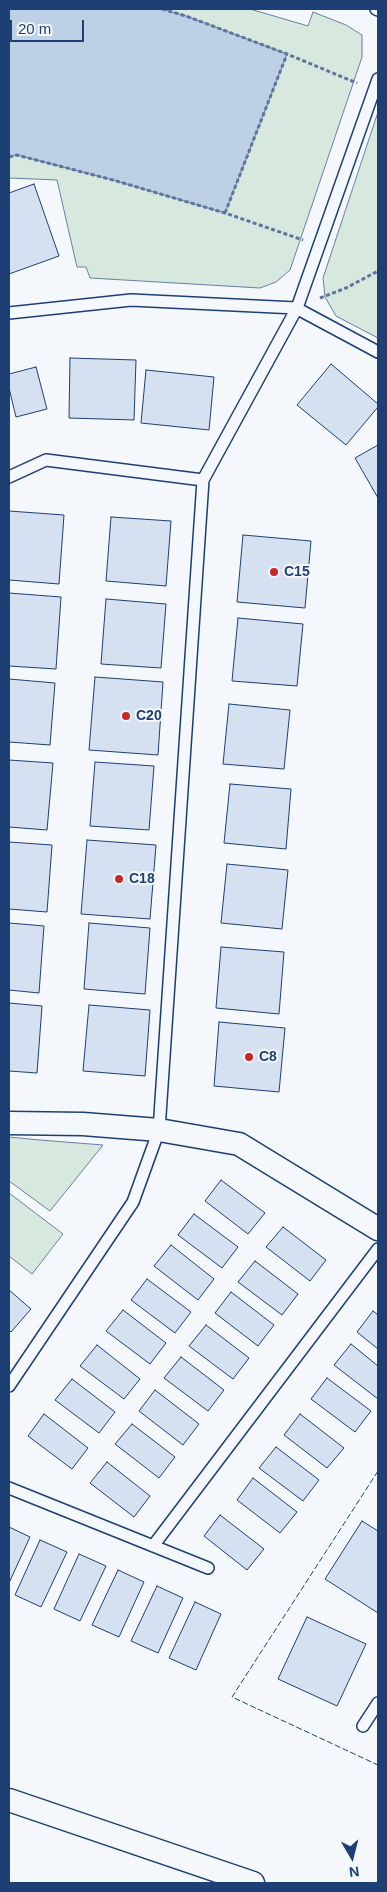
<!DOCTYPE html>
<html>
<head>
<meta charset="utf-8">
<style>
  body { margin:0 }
  #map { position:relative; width:387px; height:1892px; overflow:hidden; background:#f4f7fb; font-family:Arial,sans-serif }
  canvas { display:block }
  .frame { position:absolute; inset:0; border:10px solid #1d3f73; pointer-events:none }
  .north { position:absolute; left:327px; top:1832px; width:50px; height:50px; -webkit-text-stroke:4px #f4f7fb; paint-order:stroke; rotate:172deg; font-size:14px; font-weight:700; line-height:20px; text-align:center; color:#1d3f73 }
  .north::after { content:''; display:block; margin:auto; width:18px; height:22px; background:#1d3f73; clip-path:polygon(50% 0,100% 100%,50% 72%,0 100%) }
  .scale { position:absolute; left:10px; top:20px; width:74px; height:22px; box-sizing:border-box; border:2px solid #1d3f73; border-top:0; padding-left:6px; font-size:15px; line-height:18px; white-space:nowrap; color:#1d3f73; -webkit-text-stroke:4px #f4f7fb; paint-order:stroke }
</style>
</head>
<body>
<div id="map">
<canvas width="387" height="1892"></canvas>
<div class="frame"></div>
<div class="north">N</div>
<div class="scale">20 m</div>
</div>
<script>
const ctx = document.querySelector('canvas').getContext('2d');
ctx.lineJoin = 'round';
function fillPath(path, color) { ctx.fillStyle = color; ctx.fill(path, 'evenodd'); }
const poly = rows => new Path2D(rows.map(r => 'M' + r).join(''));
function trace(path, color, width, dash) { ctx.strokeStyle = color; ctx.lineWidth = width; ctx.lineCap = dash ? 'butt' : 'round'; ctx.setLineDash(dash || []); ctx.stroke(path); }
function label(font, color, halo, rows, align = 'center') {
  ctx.font = font + ' Arial,sans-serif'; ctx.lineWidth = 4; ctx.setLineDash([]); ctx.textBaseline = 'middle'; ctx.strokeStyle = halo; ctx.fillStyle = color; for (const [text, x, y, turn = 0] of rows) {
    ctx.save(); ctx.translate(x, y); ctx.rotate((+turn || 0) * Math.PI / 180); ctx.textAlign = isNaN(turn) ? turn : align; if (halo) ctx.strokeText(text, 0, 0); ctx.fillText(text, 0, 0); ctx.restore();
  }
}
const green = poly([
  [9,9,250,9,308,26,313,12,346,25,362,35,362,57,290,270,276,282,260,288,90,278,86,267,77,267,57,180,9,178,9,9],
  [378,112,378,338,336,316,325,297,323,278,378,112],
  [9,1137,40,1140,103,1145,50,1211,9,1181,9,1137],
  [9,1193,63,1234,32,1274,9,1256,9,1193]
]);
const water = poly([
  [9,9,162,9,186,16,287,54,225,213,113,180,17,155,9,157,9,9]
]);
const building = poly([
  [34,184,59,256,9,274,9,193,34,184],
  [70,358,136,360,134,420,69,418,70,358],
  [331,364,378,404,378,407,346,445,297,405,331,364],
  [36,367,47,409,16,417,9,388,9,374,36,367],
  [146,370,214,377,209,430,141,423,146,370],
  [378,445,378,498,355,458,378,445],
  [9,511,64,515,59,584,9,580,9,511],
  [111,517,171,521,166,586,106,581,111,517],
  [243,535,311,541,305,608,237,602,243,535],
  [9,593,61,597,56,669,9,666,9,593],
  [106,599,166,604,161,668,101,664,106,599],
  [238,618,303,624,297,686,232,681,238,618],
  [95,677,163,682,158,755,89,750,95,677],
  [9,679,55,683,50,745,9,742,9,679],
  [229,704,290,710,284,769,223,764,229,704],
  [9,760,53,763,47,830,9,827,9,760],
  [95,762,154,766,149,830,90,826,95,762],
  [230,784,291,789,286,849,224,843,230,784],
  [87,840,156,845,150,919,81,914,87,840],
  [9,842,52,845,47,912,9,909,9,842],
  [227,864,288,870,282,929,221,923,227,864],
  [9,923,44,926,39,993,9,990,9,923],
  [89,923,150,928,145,994,84,989,89,923],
  [221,947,284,952,279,1014,216,1008,221,947],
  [9,1003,42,1006,37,1073,9,1071,9,1003],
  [89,1005,150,1010,145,1076,83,1071,89,1005],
  [219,1022,285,1028,279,1092,214,1086,219,1022],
  [221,1180,265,1213,248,1234,205,1201,221,1180],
  [194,1214,238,1247,222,1268,178,1235,194,1214],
  [283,1227,326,1260,310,1281,266,1247,283,1227],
  [171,1245,214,1279,198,1300,154,1266,171,1245],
  [255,1261,298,1294,282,1315,238,1282,255,1261],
  [147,1279,191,1312,175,1333,131,1300,147,1279],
  [9,1290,31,1309,11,1332,9,1330,9,1290],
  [231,1292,274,1325,258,1346,215,1313,231,1292],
  [123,1310,166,1343,150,1364,106,1331,123,1310],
  [373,1311,378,1315,378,1349,357,1332,373,1311],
  [206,1325,249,1358,233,1379,189,1346,206,1325],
  [351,1344,378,1366,378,1399,334,1365,351,1344],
  [97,1345,140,1379,124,1399,80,1366,97,1345],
  [181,1357,224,1390,208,1411,164,1378,181,1357],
  [327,1378,371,1411,355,1432,311,1399,327,1378],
  [72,1379,115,1412,99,1433,55,1400,72,1379],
  [155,1390,199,1424,183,1445,139,1411,155,1390],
  [44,1414,88,1448,72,1469,28,1436,44,1414],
  [300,1414,344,1448,327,1468,284,1435,300,1414],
  [132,1424,175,1457,159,1478,115,1444,132,1424],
  [276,1447,319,1480,303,1501,259,1468,276,1447],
  [107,1462,150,1496,134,1517,90,1483,107,1462],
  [253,1478,297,1512,280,1533,237,1500,253,1478],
  [220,1515,264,1549,247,1570,204,1536,220,1515],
  [362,1521,378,1531,378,1613,325,1579,362,1521],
  [9,1527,30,1537,9,1583,9,1527],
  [40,1540,67,1552,41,1607,15,1595,40,1540],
  [79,1554,106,1566,80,1621,54,1609,79,1554],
  [118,1570,144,1582,119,1637,92,1625,118,1570],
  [157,1586,183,1598,158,1653,131,1641,157,1586],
  [195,1602,221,1614,196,1670,169,1658,195,1602],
  [307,1617,366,1644,337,1706,278,1679,307,1617]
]);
const path = poly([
  [162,9,186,16,287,54,357,83],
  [9,157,17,155,113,180,225,213,303,240],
  [225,213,287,54],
  [320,298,346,288,378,271]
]);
const lane = poly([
  [376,9,378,10],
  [9,313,131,300,296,308,378,352],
  [9,477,46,460,203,480],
  [9,1386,133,1202,159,1130,203,480,297,308,378,79],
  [9,1488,208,1568],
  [153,1546,378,1249],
  [363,1726,378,1703]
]);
const street = poly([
  [9,1123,83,1124,159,1130,239,1144,378,1229],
  [9,1800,253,1883]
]);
const fence = poly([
  [378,1471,232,1697,378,1765]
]);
const markers = [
  [274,572,5,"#c62828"],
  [126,716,5,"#c62828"],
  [119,879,5,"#c62828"],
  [249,1057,5,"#c62828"]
];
const poiNames = [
  ["C15",284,572],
  ["C20",136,716],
  ["C18",129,879],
  ["C8",259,1057]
];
fillPath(green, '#d7e8df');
trace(green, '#687fa3', 1);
fillPath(water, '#bed0e5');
trace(water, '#687fa3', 1);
fillPath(building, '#d5e0f0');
trace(building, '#1d3f73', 1);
trace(lane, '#1d3f73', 14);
trace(street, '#1d3f73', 25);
trace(path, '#5e769c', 3, [4, 2.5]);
trace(lane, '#f4f7fb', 11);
trace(street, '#f4f7fb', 22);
trace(fence, '#1d3f73', 1, [6, 2.5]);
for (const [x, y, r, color] of markers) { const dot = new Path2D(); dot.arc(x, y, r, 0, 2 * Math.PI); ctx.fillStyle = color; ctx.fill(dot); trace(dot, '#f4f7fb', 2); }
label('bold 14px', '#1d3f73', '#f4f7fb', poiNames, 'left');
</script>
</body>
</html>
